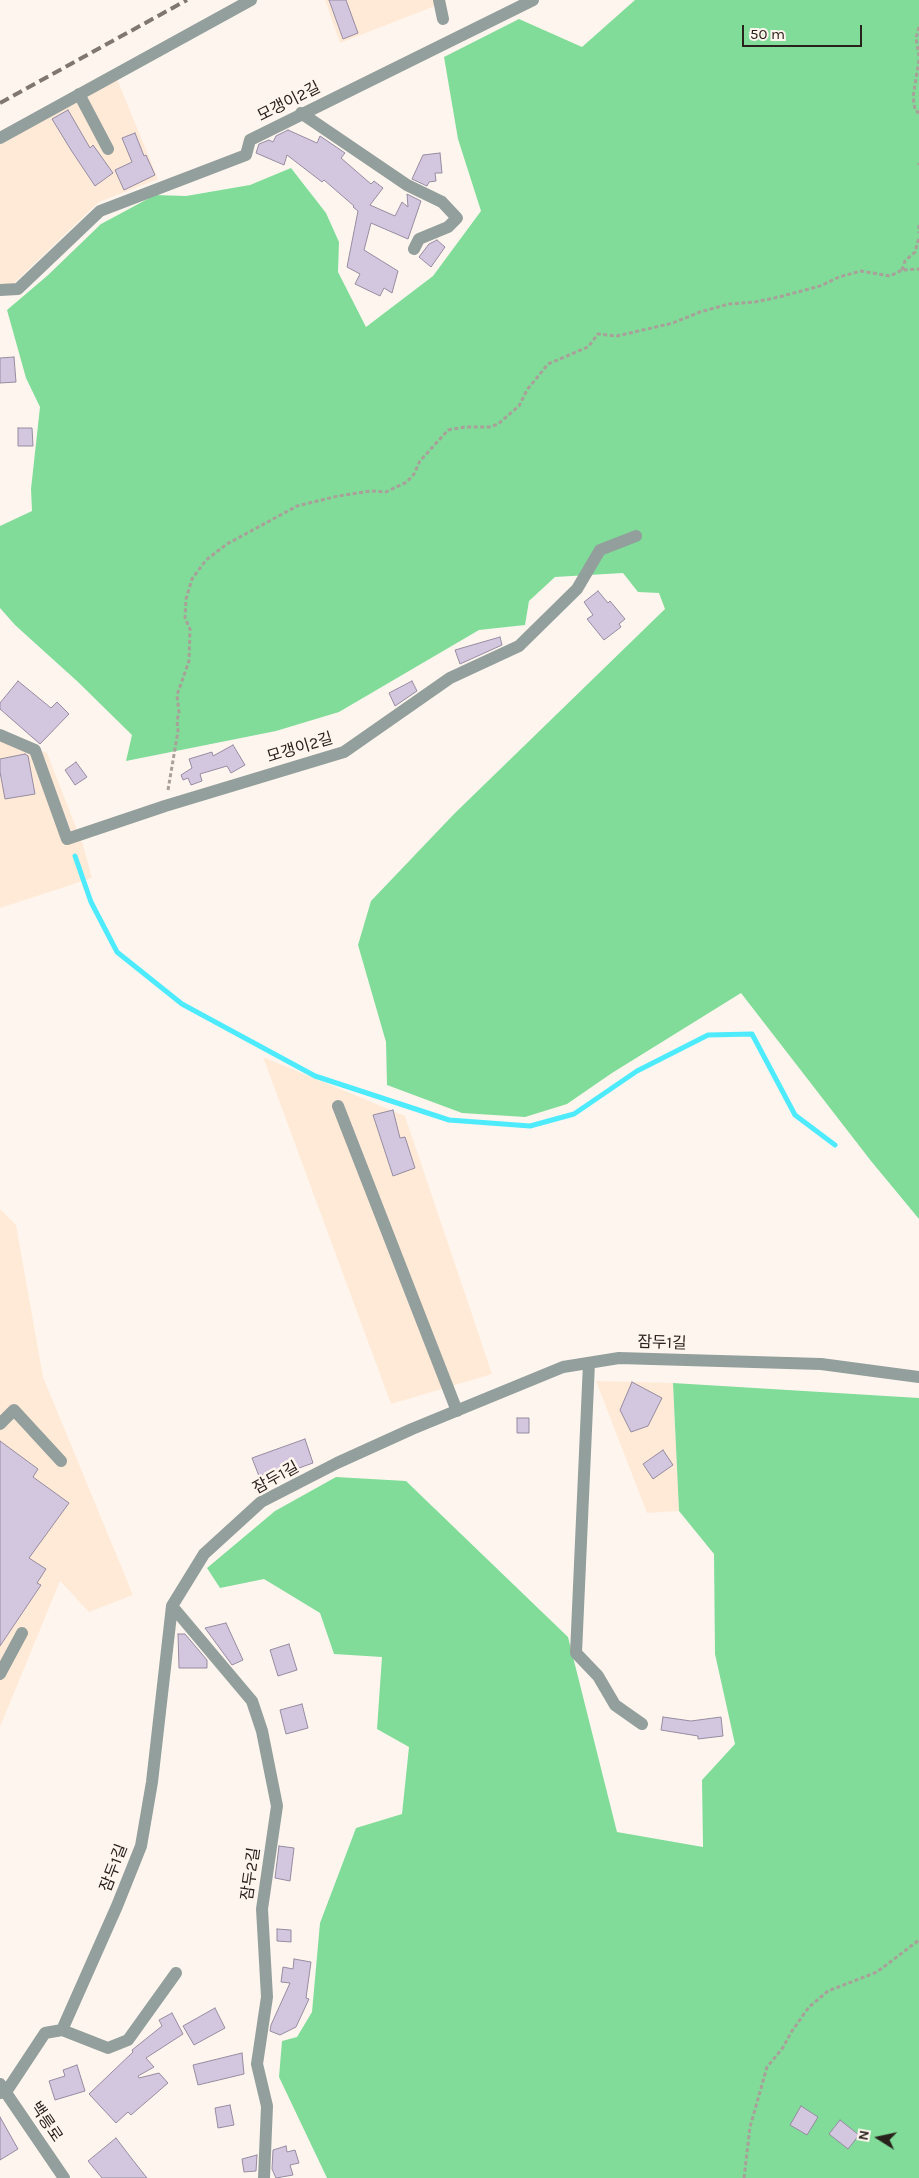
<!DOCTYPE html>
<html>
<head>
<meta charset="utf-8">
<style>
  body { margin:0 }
  #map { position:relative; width:919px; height:2178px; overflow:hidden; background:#fef6ee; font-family:Karla,sans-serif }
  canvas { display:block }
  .north { position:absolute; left:854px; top:2113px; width:50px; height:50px; -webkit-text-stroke:4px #fef6ee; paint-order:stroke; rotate:280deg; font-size:14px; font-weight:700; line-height:20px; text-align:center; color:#29221c }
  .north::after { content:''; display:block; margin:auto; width:18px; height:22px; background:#29221c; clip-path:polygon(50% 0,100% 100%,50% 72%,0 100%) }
  .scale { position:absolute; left:742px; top:25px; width:120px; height:22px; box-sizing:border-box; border:2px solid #29221c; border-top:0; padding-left:6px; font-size:15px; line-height:18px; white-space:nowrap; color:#29221c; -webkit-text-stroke:4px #fef6ee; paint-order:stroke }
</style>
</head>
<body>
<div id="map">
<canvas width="919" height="2178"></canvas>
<div class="north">N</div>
<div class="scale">50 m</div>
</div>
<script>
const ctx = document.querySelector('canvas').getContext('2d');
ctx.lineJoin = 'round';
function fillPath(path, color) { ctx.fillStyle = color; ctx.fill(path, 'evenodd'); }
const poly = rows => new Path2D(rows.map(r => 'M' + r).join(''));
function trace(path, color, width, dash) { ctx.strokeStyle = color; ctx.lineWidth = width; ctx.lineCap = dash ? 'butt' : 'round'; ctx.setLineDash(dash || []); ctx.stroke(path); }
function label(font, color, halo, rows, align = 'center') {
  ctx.font = font + ' Karla,"Noto Sans KR",sans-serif'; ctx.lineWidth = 5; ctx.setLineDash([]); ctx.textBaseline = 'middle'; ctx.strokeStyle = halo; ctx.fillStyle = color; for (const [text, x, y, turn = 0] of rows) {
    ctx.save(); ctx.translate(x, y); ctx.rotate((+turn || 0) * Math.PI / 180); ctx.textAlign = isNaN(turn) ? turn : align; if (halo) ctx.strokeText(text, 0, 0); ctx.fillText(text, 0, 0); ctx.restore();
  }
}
const built = poly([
  [325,0,433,0,435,6,340,43],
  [117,79,158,179,99,202,13,284,0,285,0,144],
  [0,732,47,753,83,845,92,878,0,908],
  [263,1057,405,1116,492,1374,391,1404],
  [0,1209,16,1225,43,1377,133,1595,89,1612,60,1581,0,1727],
  [596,1381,673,1383,679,1511,647,1513]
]);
const forest = poly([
  [635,0,919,0,919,1219,871,1161,741,993,612,1073,567,1104,525,1117,462,1113,387,1085,386,1042,358,945,371,901,454,814,665,609,659,593,638,592,623,573,555,577,529,601,525,625,479,630,339,712,276,731,126,761,132,735,78,682,15,625,0,608,0,526,32,511,31,489,40,407,26,378,7,310,47,276,101,224,155,195,186,196,250,185,291,168,326,213,339,242,338,272,366,327,433,276,481,211,458,139,444,57,519,19,582,47],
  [673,1383,919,1398,919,2178,327,2178,279,2077,282,2041,297,2037,312,2012,320,1923,356,1828,402,1814,409,1747,377,1729,382,1657,334,1654,320,1613,264,1579,220,1588,207,1568,275,1511,336,1477,406,1481,568,1637,617,1832,703,1847,702,1780,735,1744,715,1654,714,1554,679,1511]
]);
const stream = poly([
  [75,856,91,902,117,952,182,1004,315,1076,449,1120,530,1126,574,1114,637,1071,708,1035,752,1034,795,1115,835,1145]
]);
const building = poly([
  [329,0,346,0,358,33,343,39,329,0],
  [68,110,90,148,93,145,113,173,95,186,71,150,52,119,68,110],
  [288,130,317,143,320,136,345,153,341,158,371,184,374,181,383,188,370,205,395,216,402,202,408,207,407,194,421,201,408,239,371,223,364,250,398,271,392,293,384,288,380,296,355,284,360,274,347,267,358,211,353,207,354,206,324,180,322,182,287,155,284,165,256,153,259,144,269,140,273,142,276,136,288,130],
  [135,133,144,156,146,155,155,175,124,190,115,170,132,162,122,138,135,133],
  [440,153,442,173,435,173,436,181,429,182,427,186,412,179,423,155,440,153],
  [437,240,445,247,431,267,419,257,429,244,437,240],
  [14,357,16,382,0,383,0,358,14,357],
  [18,428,32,428,33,446,18,446,18,428],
  [598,591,608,603,610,601,625,619,619,624,621,627,604,640,587,619,593,615,584,602,598,591],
  [500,637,502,645,460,664,455,650,500,637],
  [18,681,51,708,57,702,69,714,40,744,0,709,0,703,18,681],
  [412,681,417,691,395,706,389,693,412,681],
  [233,745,245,765,231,773,227,766,200,774,202,781,191,785,188,778,183,780,181,775,192,768,189,759,212,752,213,756,233,745],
  [25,754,28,756,35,794,5,799,0,772,0,759,25,754],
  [76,762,87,777,75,785,65,770,76,762],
  [393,1110,400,1138,405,1137,415,1168,393,1176,373,1115,393,1110],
  [632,1382,662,1398,648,1426,631,1432,620,1410,632,1382],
  [517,1418,529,1418,529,1433,517,1433,517,1418],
  [305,1439,313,1463,271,1478,269,1472,259,1476,252,1458,305,1439],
  [0,1441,38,1469,33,1477,69,1503,29,1558,46,1569,37,1583,41,1585,0,1646,0,1441],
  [663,1450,673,1465,653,1479,643,1464,663,1450],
  [226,1623,243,1660,232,1665,205,1628,226,1623],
  [178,1634,185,1634,207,1660,207,1668,179,1668,178,1634],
  [289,1644,297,1670,278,1676,270,1650,289,1644],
  [302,1704,308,1728,286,1734,280,1710,302,1704],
  [663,1717,691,1721,721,1717,723,1736,698,1739,698,1736,661,1730,663,1717],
  [279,1846,294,1848,290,1881,275,1878,279,1846],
  [277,1929,291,1930,291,1942,277,1941,277,1929],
  [294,1959,311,1962,306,1998,309,1999,296,2027,280,2035,270,2031,271,2025,290,1983,281,1982,283,1967,293,1969,294,1959],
  [215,2008,225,2028,194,2045,183,2026,215,2008],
  [172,2013,183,2034,146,2058,154,2067,138,2076,139,2078,159,2073,168,2083,131,2115,128,2112,116,2123,89,2094,133,2052,132,2050,162,2026,159,2020,172,2013],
  [242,2053,244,2074,198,2085,193,2065,242,2053],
  [77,2065,85,2091,55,2100,49,2081,65,2076,63,2070,77,2065],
  [230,2105,234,2125,218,2128,215,2108,230,2105],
  [801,2106,818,2117,807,2135,790,2125,801,2106],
  [0,2117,18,2149,0,2160,0,2117],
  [840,2120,859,2135,848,2149,829,2134,840,2120],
  [116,2138,132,2159,147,2178,102,2178,88,2161,116,2138],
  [286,2146,287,2152,295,2150,299,2163,290,2165,293,2175,276,2178,272,2169,273,2150,286,2146],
  [257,2155,256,2171,244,2172,242,2159,257,2155]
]);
const path = poly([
  [919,27,916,38,919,56],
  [919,60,913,97,915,110,919,113],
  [919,163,919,165],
  [919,225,919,233],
  [902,270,905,261,915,252,919,237],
  [168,790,178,731,177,720,179,713,177,695,189,661,190,629,185,618,186,599,192,579,206,560,227,544,297,506,338,496,371,491,386,492,407,482,414,474,420,461,448,430,465,427,490,427,498,424,519,406,527,390,548,364,588,347,598,334,617,336,673,323,700,312,729,304,755,302,779,297,820,286,839,277,861,271,890,276,902,270,919,269],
  [744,2178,750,2127,767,2067,782,2049,792,2031,809,2007,828,1991,877,1972,919,1940]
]);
const minor = poly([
  [439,0,443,19],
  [79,94,108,149],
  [301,113,407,185,442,202,457,218,448,227,419,239,414,249],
  [0,138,251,0],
  [0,290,18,289,100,211,246,155,250,140,533,0],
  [0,735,35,750,67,839,165,806,344,752,450,678,519,646,577,589,600,550,636,536],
  [338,1106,457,1411],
  [589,1363,576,1653,598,1676,615,1705,642,1724],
  [0,1424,14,1410,61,1461],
  [172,1606,252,1701,262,1731,277,1806,262,1909,267,1997,257,2064,267,2106,264,2178],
  [0,1674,22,1633],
  [62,2030,108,2048,128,2040,176,1973],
  [0,2084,64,2178],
  [0,2093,6,2092,45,2033,62,2030,117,1906,141,1846,152,1782,172,1606,204,1554,261,1502,337,1463,412,1429,563,1367,619,1358,821,1364,919,1377]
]);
const rail = poly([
  [0,103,187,0]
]);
const streetNames = [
  ["모갱이2길",289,102,-27],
  ["모갱이2길",300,748,-17],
  ["잠두1길",662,1343,2],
  ["잠두1길",276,1478,-29],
  ["잠두1길",114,1868,-69],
  ["잠두2길",251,1874,-82],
  ["백릉로",46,2122,56]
];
fillPath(built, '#ffead7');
fillPath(forest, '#81dc99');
trace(stream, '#4eebfc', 5);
fillPath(building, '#d2c7de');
trace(building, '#968ca1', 1);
trace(path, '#a8a099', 3, [4, 2.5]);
trace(minor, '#939f9c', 12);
trace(rail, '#7f7770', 4, [10, 5]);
label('16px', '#29221c', '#fef6ee', streetNames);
</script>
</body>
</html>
